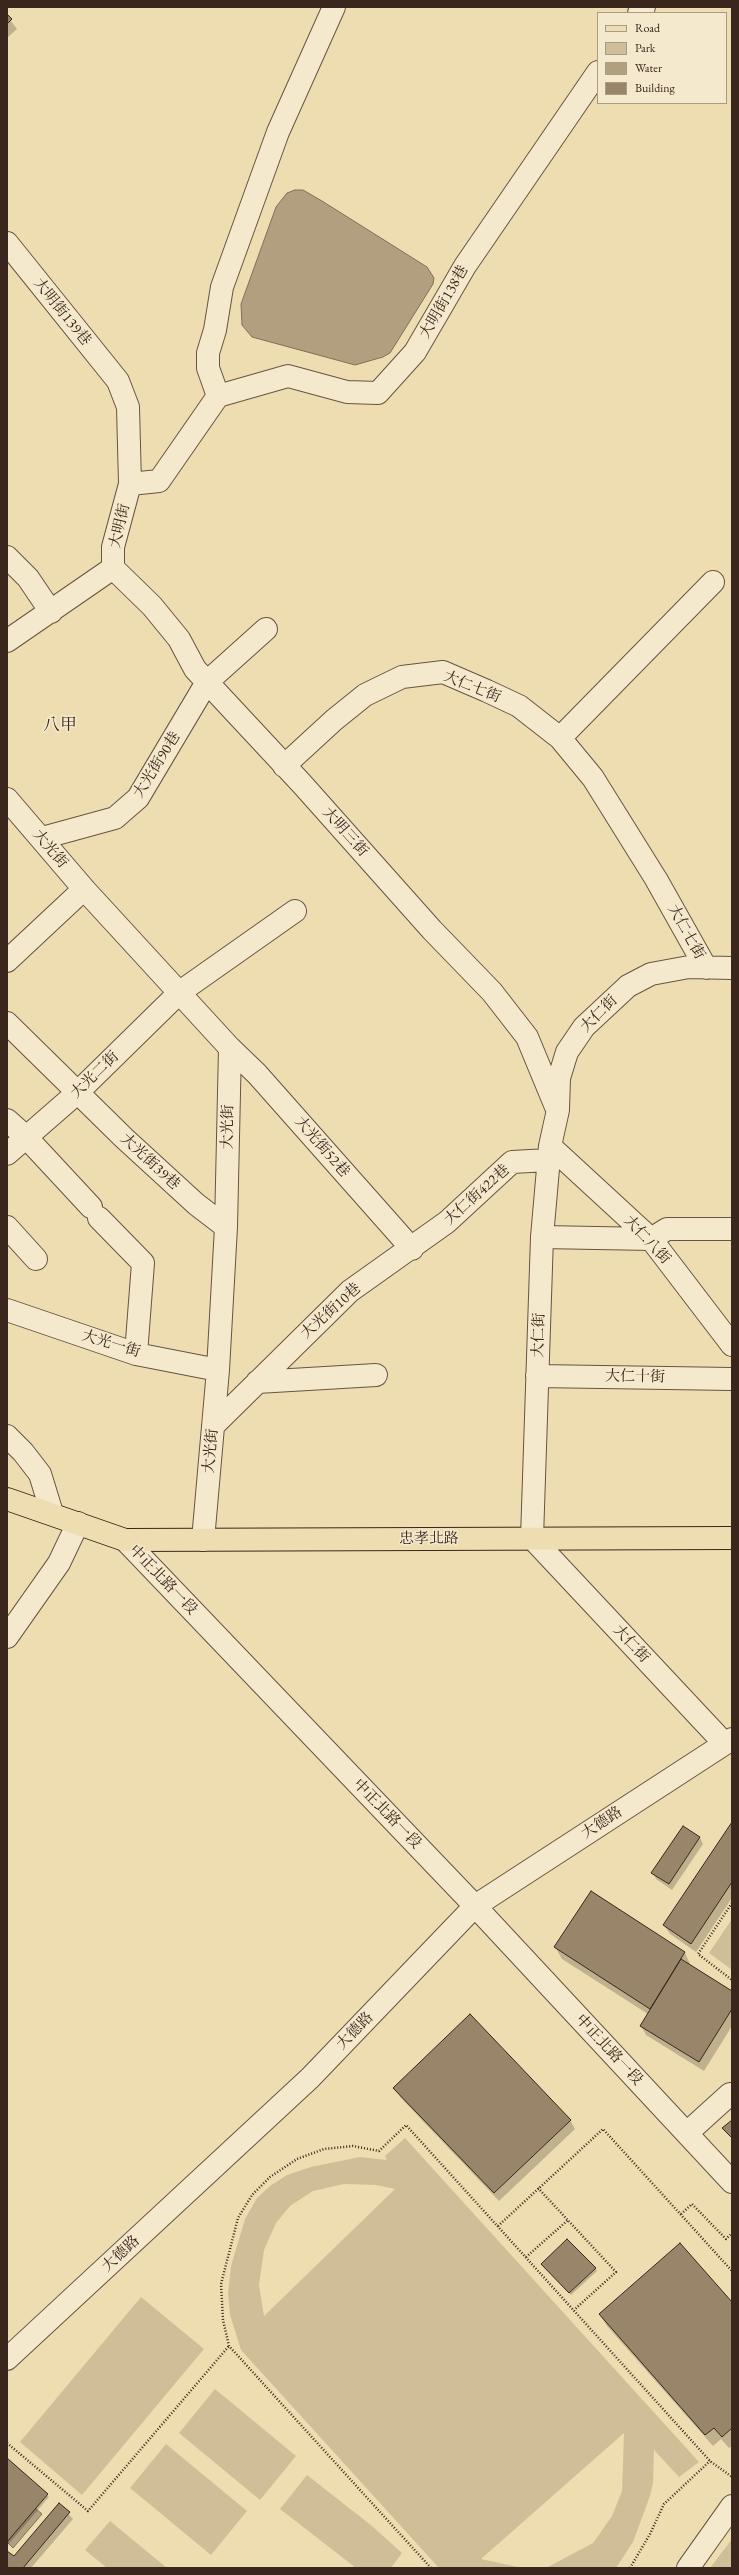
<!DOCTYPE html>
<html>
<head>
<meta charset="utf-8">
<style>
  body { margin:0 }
  #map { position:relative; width:739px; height:2575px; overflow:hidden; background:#efddb2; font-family:"EB Garamond",serif }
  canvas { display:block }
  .frame { position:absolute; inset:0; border:8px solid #3a261c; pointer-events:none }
  .legend { position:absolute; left:597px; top:12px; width:130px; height:92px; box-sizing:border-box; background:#f5e9cd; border:1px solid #aa9b86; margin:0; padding:5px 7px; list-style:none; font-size:12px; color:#3a261c }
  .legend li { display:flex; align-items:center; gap:8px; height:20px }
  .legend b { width:20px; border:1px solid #aa9b86 }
</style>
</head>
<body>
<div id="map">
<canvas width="739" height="2575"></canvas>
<div class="frame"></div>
<ul class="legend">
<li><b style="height:5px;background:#efddb2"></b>Road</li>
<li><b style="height:11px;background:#d0be98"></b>Park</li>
<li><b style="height:11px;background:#b19f7f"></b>Water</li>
<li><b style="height:11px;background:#98856a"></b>Building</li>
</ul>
</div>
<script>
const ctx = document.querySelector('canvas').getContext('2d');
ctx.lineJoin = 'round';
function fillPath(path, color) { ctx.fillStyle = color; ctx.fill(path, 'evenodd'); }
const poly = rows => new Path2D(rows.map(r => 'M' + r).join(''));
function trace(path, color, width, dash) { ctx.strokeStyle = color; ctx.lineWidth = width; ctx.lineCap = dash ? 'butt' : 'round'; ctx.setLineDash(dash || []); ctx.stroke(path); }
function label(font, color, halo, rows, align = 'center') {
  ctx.font = font + ' "EB Garamond","Noto Serif TC",serif'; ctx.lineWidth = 3; ctx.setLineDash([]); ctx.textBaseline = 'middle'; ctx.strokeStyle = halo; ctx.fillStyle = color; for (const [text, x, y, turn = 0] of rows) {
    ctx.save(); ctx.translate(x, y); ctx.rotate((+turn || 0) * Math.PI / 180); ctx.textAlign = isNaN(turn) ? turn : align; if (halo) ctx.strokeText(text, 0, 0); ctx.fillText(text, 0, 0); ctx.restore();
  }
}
const green = poly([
  [732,1919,732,1970,709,1953],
  [405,2138,699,2462,679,2477,654,2450,653,2483,650,2496,633,2542,616,2568,546,2568,593,2543,612,2516,622,2491,624,2433,481,2559,522,2568,439,2568,241,2350,230,2315,228,2293,231,2266,245,2219,257,2198,270,2186,287,2175,311,2167,360,2157,387,2160,385,2156],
  [344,2184,376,2185,395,2189,264,2316,259,2285,264,2250,276,2223,290,2206,313,2191],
  [141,2297,204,2349,82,2495,20,2442],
  [215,2389,296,2456,260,2500,179,2433],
  [166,2444,247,2511,211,2555,130,2488],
  [307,2475,372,2526,402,2553,391,2568,356,2568,280,2509],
  [110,2521,167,2568,107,2568,85,2550],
  [732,2539,732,2568,710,2568]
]);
const water = poly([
  [295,190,303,190,322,201,427,267,434,278,433,284,390,353,383,357,355,365,252,337,242,325,241,304,276,207,287,193,295,190],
  [7,2484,42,2514,13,2548,7,2542,7,2484]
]);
const shadow = poly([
  [7,16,17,29,7,38],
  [732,1824,732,1898,696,1952,670,1934,664,1925],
  [684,1827,700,1838,703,1844,672,1890,656,1879,653,1873],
  [591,1892,685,1953,691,1966,732,1992,732,2026,704,2071,646,2035,641,2026,648,2014,562,1959,555,1947],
  [395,2088,570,2120,575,2129,499,2201,400,2097],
  [544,2267,595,2268,597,2271,571,2295],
  [732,2303,732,2446,729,2448,721,2439,713,2446,607,2326,600,2315],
  [7,2459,49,2497,7,2546],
  [59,2504,73,2519,31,2568,7,2568,7,2552,14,2557]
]);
const building = poly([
  [7,14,12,19,7,24,7,14],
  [732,1822,732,1882,691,1944,663,1925,732,1822],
  [683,1826,700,1837,669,1884,651,1873,683,1826],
  [591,1891,685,1952,650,2009,554,1947,591,1891],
  [681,1959,732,1991,732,2009,699,2062,640,2026,681,1959],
  [470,2014,571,2120,494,2193,393,2088,470,2014],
  [732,2120,732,2138,722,2128,732,2120],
  [567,2239,596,2268,569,2293,541,2264,567,2239],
  [680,2243,732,2302,732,2428,722,2437,714,2428,705,2435,599,2314,680,2243],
  [7,2458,48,2494,7,2542,7,2458],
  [59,2503,70,2512,23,2568,7,2568,7,2551,14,2556,59,2503]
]);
const path = poly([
  [732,1903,698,1954,732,1980],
  [538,2188,616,2272,574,2310],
  [681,2214,692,2204,726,2239,732,2233],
  [498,2226,603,2129,732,2271],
  [526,2257,568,2220],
  [7,2443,88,2511,229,2346],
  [431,2568,229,2346,223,2320,221,2284,238,2218,252,2195,270,2177,297,2159,324,2149,353,2146,379,2151,406,2125,710,2461,732,2477],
  [630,2568,650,2534,664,2504,710,2461]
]);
const minor = poly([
  [639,13,644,7],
  [7,243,118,381,128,407,130,484,113,547,113,568,7,641],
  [218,396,288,376,347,392,378,393,415,352,465,266,598,72],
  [130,484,159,481,218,396,208,368,208,353,215,330,222,287,278,132,334,7],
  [7,557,28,578,51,612],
  [113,568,152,606,179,639,195,669,207,682,302,784,432,930,492,992,527,1037,556,1107],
  [560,738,713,582],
  [284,766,334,720,365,695,402,677,443,672,487,691,519,706,560,738,593,778,656,879,706,968],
  [7,799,84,889,230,1048,226,1227,218,1370,203,1540],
  [42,838,115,818,138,798,207,682,266,629],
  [7,961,84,889],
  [7,1023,124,1138,196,1204,226,1227],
  [230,1048,257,1074,412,1249],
  [7,1120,26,1137,91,1207],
  [550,1146,651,1239,732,1345],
  [7,1154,77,1093,180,992,295,911],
  [99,1218,143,1263,136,1354],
  [7,1227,36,1259],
  [542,1237,651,1239,667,1229,732,1229],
  [7,1310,136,1354,218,1370],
  [537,1376,732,1379],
  [257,1382,376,1375],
  [213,1426,350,1291,447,1222,512,1162,549,1160],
  [7,1436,23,1452,40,1474,52,1513],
  [125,1540,475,1906,732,2182],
  [7,1637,59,1563,78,1523],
  [724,1743,532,1538,542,1237,550,1146,558,1110,559,1078,567,1052,584,1027,628,986,651,974,689,967,732,968],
  [687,2133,730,2094],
  [7,2359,310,2078,475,1906,732,1739],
  [688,2568,732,2506]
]);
const major = poly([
  [7,1499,125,1540,732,1538]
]);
const streetNames = [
  ["大明街138巷",444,302,-60],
  ["大明街139巷",62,312,51],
  ["大明街",120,526,-77],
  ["大仁七街",472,687,22],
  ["大光街90巷",157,765,-58],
  ["大明三街",345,832,48],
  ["大光街",50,849,50],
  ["大仁七街",686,932,61],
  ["大仁街",599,1014,-45],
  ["大光二街",95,1075,-44],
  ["大光街",228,1127,-89],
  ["大光街52巷",322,1147,49],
  ["大光街39巷",150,1162,43],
  ["大仁街422巷",477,1195,-42],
  ["大仁八街",647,1240,47],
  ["大光街10巷",331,1311,-42],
  ["大仁街",539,1335,-88],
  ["大光一街",111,1344,17],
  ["大仁十街",635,1377,1],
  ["大光街",211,1451,-85],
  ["忠孝北路",429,1539],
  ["中正北路一段",163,1580,46],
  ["大仁街",631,1644,47],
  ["中正北路一段",387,1814,46],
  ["大德路",602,1823,-33],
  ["大德路",355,2031,-46],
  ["中正北路一段",609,2050,47],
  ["大德路",121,2254,-43]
];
const quarterNames = [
  ["八甲",60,725]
];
fillPath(green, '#d0be98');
fillPath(water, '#b19f7f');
trace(water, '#816f57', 1);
fillPath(shadow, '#0003');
fillPath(building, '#98856a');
trace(building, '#3a261c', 1);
trace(minor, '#675442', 24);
trace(major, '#3a261c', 24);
trace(path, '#3a261c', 2.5, [1, 2]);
trace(minor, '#f5e9cd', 22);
trace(major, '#efddb2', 22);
label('15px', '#3a261c', '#f5e9cd', streetNames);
label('17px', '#3a261c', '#f5e9cd', quarterNames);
</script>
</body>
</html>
